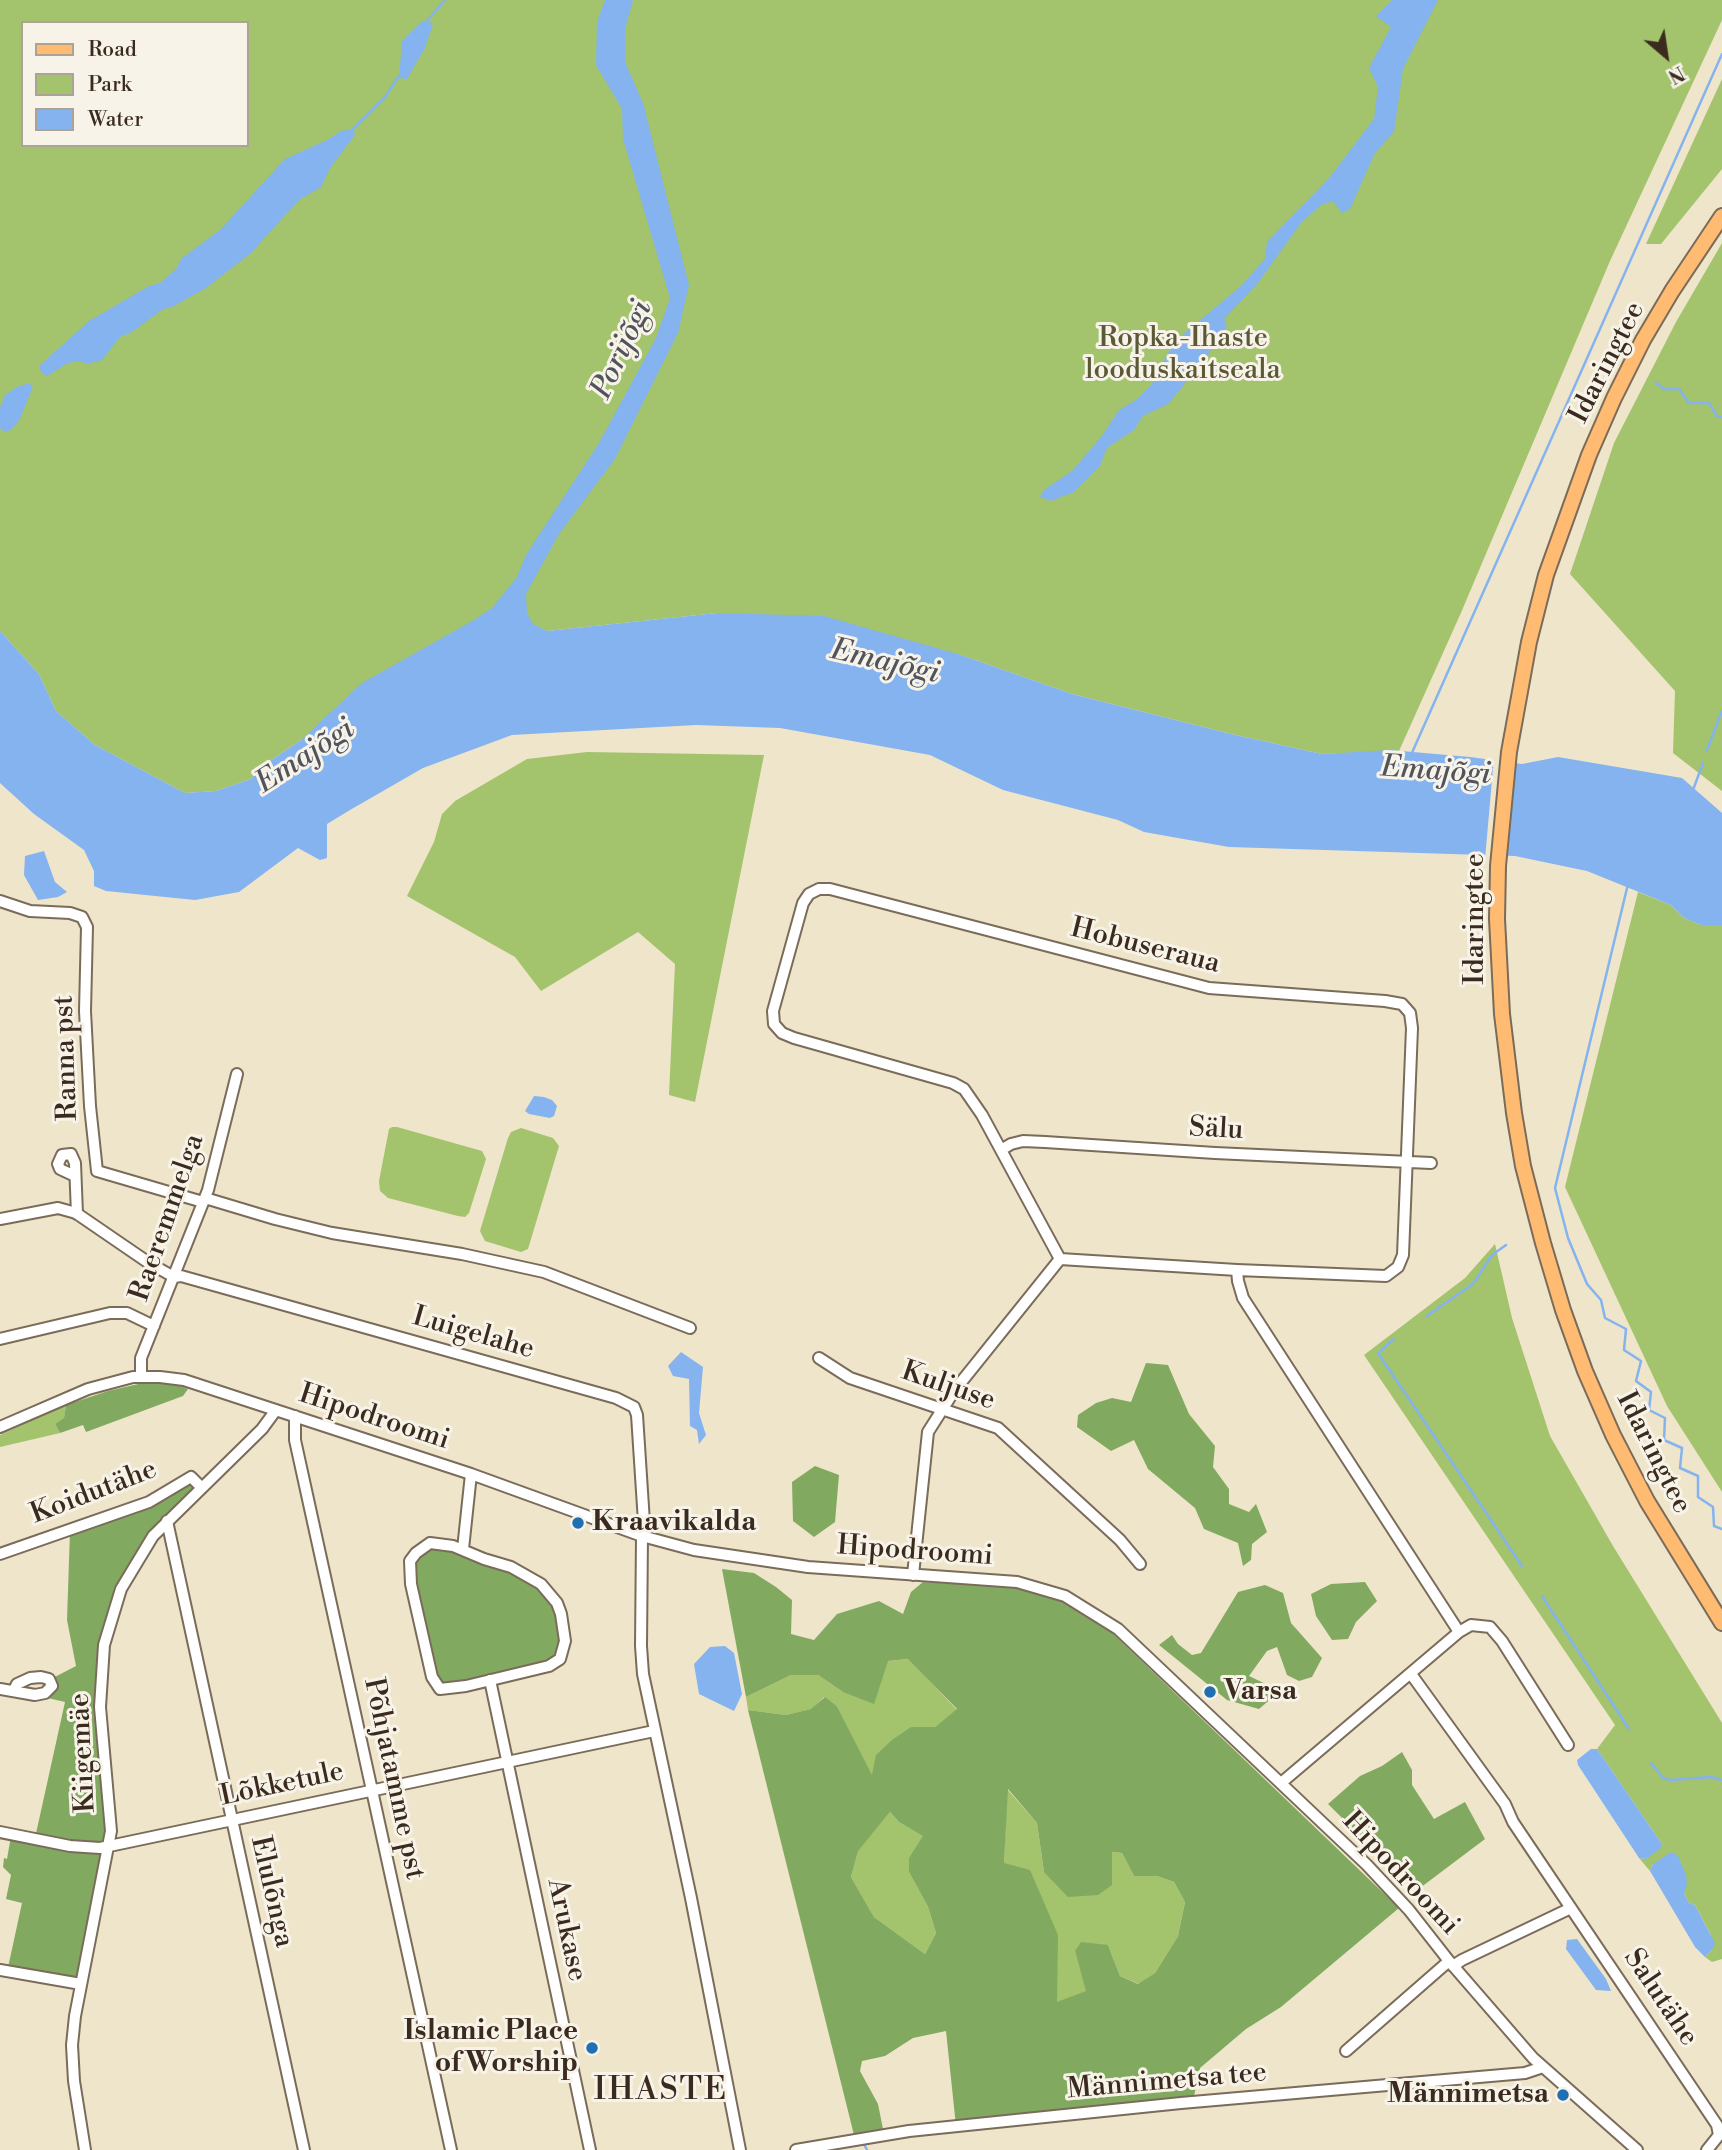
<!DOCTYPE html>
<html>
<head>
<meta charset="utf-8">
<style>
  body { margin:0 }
  #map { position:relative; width:1722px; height:2150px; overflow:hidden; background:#efe5ca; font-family:"Libre Bodoni",serif }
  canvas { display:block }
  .legend { position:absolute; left:21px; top:21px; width:228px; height:126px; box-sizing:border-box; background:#f7f3e8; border:2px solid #aca397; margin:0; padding:9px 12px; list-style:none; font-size:21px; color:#3b2a1e }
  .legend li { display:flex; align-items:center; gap:14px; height:35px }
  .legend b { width:35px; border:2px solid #aca397 }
  .north { position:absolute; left:1631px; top:21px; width:70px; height:70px; -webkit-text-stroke:5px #f7f3e8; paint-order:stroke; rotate:151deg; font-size:19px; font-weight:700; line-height:28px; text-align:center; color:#3b2a1e }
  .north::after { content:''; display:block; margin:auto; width:24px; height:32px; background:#3b2a1e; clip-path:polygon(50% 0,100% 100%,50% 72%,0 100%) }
</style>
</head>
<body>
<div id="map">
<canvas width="1722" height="2150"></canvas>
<ul class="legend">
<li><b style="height:9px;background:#ffbb71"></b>Road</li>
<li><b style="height:19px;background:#a3c36c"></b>Park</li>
<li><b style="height:19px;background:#84b3ef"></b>Water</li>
</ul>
<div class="north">N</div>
</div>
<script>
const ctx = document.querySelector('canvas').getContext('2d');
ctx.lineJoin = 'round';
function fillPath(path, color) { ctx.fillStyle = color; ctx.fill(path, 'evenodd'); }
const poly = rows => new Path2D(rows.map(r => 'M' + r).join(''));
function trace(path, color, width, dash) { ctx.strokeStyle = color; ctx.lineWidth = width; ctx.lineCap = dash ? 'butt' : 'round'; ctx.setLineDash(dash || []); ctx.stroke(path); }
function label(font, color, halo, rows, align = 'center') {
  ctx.font = font + ' "Libre Bodoni",serif'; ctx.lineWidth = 6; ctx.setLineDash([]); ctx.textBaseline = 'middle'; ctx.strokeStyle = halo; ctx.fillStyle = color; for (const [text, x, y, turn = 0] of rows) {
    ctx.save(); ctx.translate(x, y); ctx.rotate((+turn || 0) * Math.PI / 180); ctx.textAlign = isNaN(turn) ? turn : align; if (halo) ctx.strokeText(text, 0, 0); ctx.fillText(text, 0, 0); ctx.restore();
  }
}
const green = poly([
  [0,0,1722,0,1722,20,1610,261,1460,615,1399,751,1322,754,1231,734,1072,694,961,655,717,613,547,631,532,624,301,740,264,765,251,779,216,791,185,793,95,745,56,711,39,674,0,631],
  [23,23,247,23,247,145,23,145],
  [1722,79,1722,169,1661,244,1646,244],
  [1722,243,1722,791,1673,753,1675,691,1570,574,1614,443,1676,322],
  [587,752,764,755,695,1102,669,1095,675,964,638,932,541,991,515,957,407,896,434,842,442,814,455,801,527,759],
  [1638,892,1671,905,1684,918,1701,925,1722,925,1722,1492,1667,1406,1565,1187],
  [392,1127,397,1127,482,1151,486,1159,469,1213,465,1217,458,1216,388,1198,380,1191,379,1181,389,1129],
  [521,1128,553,1138,559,1146,528,1249,521,1252,485,1241,480,1231,508,1138,511,1132],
  [1495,1244,1512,1318,1550,1436,1613,1546,1722,1723,1722,1959,1712,1962,1705,1957,1712,1950,1711,1935,1695,1905,1689,1903,1684,1893,1653,1864,1650,1871,1639,1858,1646,1859,1662,1844,1597,1749,1615,1725,1364,1355,1465,1278],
  [66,1405,64,1419,55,1424,60,1433,0,1447,0,1435],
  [909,1659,957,1710,935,1727,911,1727,872,1776,837,1706,824,1697,812,1709,786,1715,748,1710,746,1697,791,1675,818,1675,843,1692,888,1661],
  [1007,1789,1037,1823,1044,1872,1112,1852,1122,1853,1134,1876,1157,1876,1174,1882,1185,1902,1178,1936,1155,1973,1139,1984,1120,1976,1108,1945,1075,1951,1087,1991,1057,2003,1004,1864],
  [890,1812,899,1822,924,1836,909,1872,928,1907,936,1933,925,1954,874,1917,851,1877,858,1850]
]);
const forest = poly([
  [1146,1363,1168,1365,1189,1414,1215,1446,1213,1467,1229,1489,1229,1504,1249,1512,1256,1504,1267,1532,1252,1544,1251,1560,1243,1566,1238,1543,1204,1529,1195,1508,1148,1469,1134,1440,1111,1451,1077,1427,1078,1415,1096,1403,1112,1398,1131,1402],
  [170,1381,188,1389,183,1396,86,1432,83,1425,60,1433,55,1424,64,1418,66,1405,108,1391,147,1382],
  [815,1466,839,1475,835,1522,814,1537,793,1521,792,1482],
  [190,1479,199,1487,151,1536,101,1642,95,1686,109,1830,107,1844,35,1838,65,1702,39,1696,49,1680,76,1666,67,1620,70,1531],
  [430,1547,454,1550,535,1581,545,1591,560,1617,564,1644,559,1658,489,1678,438,1684,412,1577,416,1559],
  [722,1569,754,1573,776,1587,792,1600,791,1634,814,1640,837,1614,879,1601,903,1614,911,1592,923,1582,1021,1588,1065,1601,1103,1624,1399,1908,1281,2007,1246,2029,1200,2068,1193,2101,956,2126,946,2031,913,2038,885,2056,862,2061,860,2071,878,2104,884,2134,855,2139,748,1710,786,1715,811,1709,825,1697,837,1706,872,1775,876,1755,892,1740,911,1727,935,1727,957,1709,908,1659,888,1661,874,1704,843,1692,818,1675,791,1675,746,1697],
  [1008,1789,1037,1823,1044,1872,1068,1897,1098,1895,1112,1885,1112,1852,1122,1853,1134,1876,1157,1876,1174,1882,1185,1902,1178,1936,1155,1973,1138,1984,1120,1976,1108,1945,1081,1942,1075,1951,1086,1991,1057,2002,1058,1935,1030,1870,1004,1863],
  [890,1812,899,1822,923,1836,909,1858,909,1872,928,1907,936,1933,925,1954,874,1917,851,1877,858,1851],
  [1365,1582,1377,1601,1356,1622,1348,1639,1332,1640,1316,1616,1311,1594,1331,1584],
  [1265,1585,1283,1593,1291,1623,1322,1658,1312,1677,1299,1681,1287,1675,1277,1647,1267,1651,1249,1676,1272,1687,1273,1697,1259,1709,1227,1700,1159,1645,1172,1635,1178,1644,1192,1655,1201,1653,1238,1592],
  [1402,1752,1412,1770,1412,1785,1434,1819,1465,1802,1485,1839,1416,1891,1328,1804,1360,1776,1382,1766],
  [11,1836,107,1849,82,1984,7,1972,22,1903,6,1899,11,1875,3,1867,4,1858,7,1859]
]);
const water = poly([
  [605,0,633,0,625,29,626,64,643,103,689,285,678,333,615,459,559,534,526,594,527,613,533,624,547,631,717,613,824,616,961,655,1072,694,1231,734,1322,754,1390,750,1470,757,1522,764,1558,757,1682,778,1722,813,1722,925,1701,925,1684,918,1671,905,1587,871,1515,856,1229,847,1144,832,1118,820,1003,790,930,755,780,728,696,725,512,735,423,768,350,810,327,824,327,858,320,860,298,848,239,892,195,900,106,891,94,886,94,871,84,850,34,814,0,783,0,631,39,674,56,711,95,745,185,793,216,791,251,779,264,765,301,740,362,683,474,620,492,608,517,577,526,555,599,443,656,338,670,298,623,139,622,109,596,65,597,22],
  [1392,0,1438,0,1403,69,1394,132,1375,153,1350,209,1342,213,1333,201,1321,205,1301,223,1258,283,1224,319,1227,327,1203,362,1168,404,1143,416,1134,430,1107,448,1100,466,1074,492,1051,501,1040,497,1044,490,1072,471,1101,437,1119,410,1136,400,1152,384,1174,342,1241,286,1265,259,1267,242,1330,177,1374,119,1378,87,1369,68,1391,27,1376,16],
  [426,20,433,24,425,48,407,79,399,78,402,41,420,23],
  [353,129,355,135,330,168,321,187,299,200,251,253,206,288,172,307,163,309,132,332,120,337,102,360,88,364,79,361,68,363,47,376,42,373,39,366,89,321,149,286,160,283,176,269,182,258,220,230,285,159,327,140,341,131],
  [29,383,33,387,19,421,11,430,4,432,0,428,0,408,5,395,17,387],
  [44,851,55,882,67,892,58,897,38,900,24,875,25,856],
  [534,1096,544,1097,552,1100,557,1106,554,1116,550,1118,529,1114,525,1111],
  [681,1352,703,1367,699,1413,706,1435,699,1444,697,1430,690,1426,689,1379,673,1376,668,1366],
  [725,1646,734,1653,742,1694,734,1711,699,1694,694,1664,710,1647],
  [1591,1749,1597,1749,1662,1844,1661,1848,1646,1859,1639,1858,1578,1765,1577,1760],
  [1671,1852,1678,1856,1686,1875,1687,1884,1684,1893,1689,1903,1695,1905,1715,1943,1712,1950,1705,1957,1695,1947,1650,1871,1653,1864],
  [1577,1939,1606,1979,1611,1991,1596,1990,1566,1949,1567,1940]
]);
const pier = poly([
  [1494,757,1516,760,1507,859,1485,859]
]);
const stream = poly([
  [425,23,445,0],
  [353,129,385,97,399,76],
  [1656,383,1664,389,1679,389,1689,403,1709,403,1717,416,1722,417],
  [1707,750,1722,711],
  [1411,755,1722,54],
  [1693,790,1703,763],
  [1628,884,1555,1188,1568,1238,1587,1284,1601,1300,1605,1318,1626,1329,1624,1350,1641,1361,1636,1381,1651,1392,1649,1410,1665,1418,1664,1440,1682,1448,1680,1468,1698,1476,1698,1497,1713,1507,1714,1526,1722,1529],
  [1427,1316,1473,1284,1492,1255,1506,1245],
  [1394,1339,1378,1353,1522,1566],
  [1542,1596,1629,1729],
  [1651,1763,1663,1778,1670,1780,1711,1777,1722,1780],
  [864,2144,867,2150]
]);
const minor = poly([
  [819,889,830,889,1209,988,1385,1001,1402,1004,1410,1013,1412,1028,1403,1255,1398,1267,1386,1276,1237,1270,1060,1259,982,1115,964,1089,953,1083,794,1038,782,1033,774,1024,773,1011,803,903,809,894,819,889],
  [0,901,30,911,70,913,82,917,87,927,85,1011,90,1106,97,1171,203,1202],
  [1001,1150,1011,1144,1023,1141,1045,1142,1215,1153,1431,1163],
  [75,1176,60,1169,58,1164,62,1155,71,1154,75,1163,77,1214],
  [205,1198,275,1219,332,1233,462,1254,544,1272,690,1328],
  [0,1219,58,1208,76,1213,149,1263,174,1277,181,1276,616,1398,634,1407,637,1415,644,1522,642,1536,641,1646,643,1674,691,1898,740,2150],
  [1237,1270,1238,1281,1243,1298,1459,1632,1281,1783],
  [0,1339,110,1313,127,1313,154,1326],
  [819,1358,850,1378,998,1428,1120,1540,1140,1564],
  [141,1376,141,1358,208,1190,237,1074],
  [295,1416,295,1440,451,2150],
  [0,1427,88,1389,133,1377,160,1377,184,1380,471,1474,642,1536,694,1550,808,1567,1017,1582,1065,1596,1118,1629,1367,1865,1409,1910,1449,1961,1533,2058,1637,2150],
  [167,1521,304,2150],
  [430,1543,453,1546,484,1559,511,1567,541,1584,557,1603,561,1614,565,1641,560,1659,549,1666,466,1686,440,1689,432,1677,411,1584,410,1561,416,1553,430,1543],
  [463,1549,471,1474],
  [0,1554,149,1502,191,1477,201,1487],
  [913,1575,928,1432,954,1391,1060,1259],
  [1459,1632,1471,1625,1490,1627,1502,1641,1568,1745],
  [1411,1674,1505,1804,1513,1822,1717,2125,1719,2135,1707,2150],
  [490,1680,590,2150],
  [0,1689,35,1695,45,1693,52,1686,49,1679,41,1677,30,1678,17,1684,14,1690],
  [0,1832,70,1846,100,1848,654,1731],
  [1453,1966,1462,1960,1571,1908],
  [0,1970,81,1984],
  [1346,2051,1449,1961],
  [85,2150,74,2081,72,2045,75,2016,111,1831,100,1707,104,1645,121,1589,153,1536,262,1429,276,1410],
  [796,2150,909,2131,1181,2103,1525,2073,1543,2067]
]);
const major = poly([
  [1722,216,1672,291,1643,340,1614,398,1589,455,1546,575,1529,642,1509,752,1498,866,1497,919,1502,1014,1514,1113,1523,1166,1543,1243,1563,1310,1585,1371,1613,1435,1647,1501,1722,1623]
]);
const markers = [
  [578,1523,7,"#1f6fb2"],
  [1210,1692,7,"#1f6fb2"],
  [592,2048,7,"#1f6fb2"],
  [1563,2095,7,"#1f6fb2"]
];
const parkNames = [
  ["Ropka-Ihaste",1183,339],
  ["looduskaitseala",1183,371]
];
const streetNames = [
  ["Idaringtee",1608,363,-63],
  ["Idaringtee",1476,919,-90],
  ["Hobuseraua",1145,947,14],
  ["Ranna pst",67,1058,-92],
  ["Sälu",1216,1130,3],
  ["Raeremmelga",168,1218,-71],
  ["Luigelahe",473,1334,16],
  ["Kuljuse",948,1387,19],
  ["Hipodroomi",374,1418,18],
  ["Idaringtee",1653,1453,63],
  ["Koidutähe",94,1493,-21],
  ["Hipodroomi",915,1552,4],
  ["Kiigemäe",84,1753,-93],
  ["Põhjatamme pst",393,1779,78],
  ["Lõkketule",282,1785,-12],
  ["Hipodroomi",1400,1874,47],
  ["Elulõnga",271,1892,77],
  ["Arukase",566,1930,78],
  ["Salutähe",1660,1998,56],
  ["Männimetsa tee",1167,2082,-5]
];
const poiNames = [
  ["Kraavikalda",592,1523],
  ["Varsa",1224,1692],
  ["Islamic Place",578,2032,"right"],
  ["of Worship",578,2064,"right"],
  ["Männimetsa",1549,2095,"right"]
];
const waterNames = [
  ["Porijõgi",623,350,-65],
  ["Emajõgi",885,663,13],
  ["Emajõgi",306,757,-33],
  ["Emajõgi",1436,772,4]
];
const quarterNames = [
  ["IHASTE",661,2091]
];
fillPath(green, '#a3c36c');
fillPath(forest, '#82a960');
fillPath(water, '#84b3ef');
fillPath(pier, '#efe5ca');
trace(stream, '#84b3ef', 2.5);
trace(minor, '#7a6b5a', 14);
trace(major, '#7a6b5a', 18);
trace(minor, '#fff', 10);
trace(major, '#ffbb71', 14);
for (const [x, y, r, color] of markers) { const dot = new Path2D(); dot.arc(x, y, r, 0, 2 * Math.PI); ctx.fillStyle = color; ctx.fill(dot); trace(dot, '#f7f3e8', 2.5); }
label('28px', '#5a5835', '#f7f3e8', parkNames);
label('28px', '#3b2a1e', '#f7f3e8', streetNames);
label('bold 28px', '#3b2a1e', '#f7f3e8', poiNames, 'left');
label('italic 30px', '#51535d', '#f7f3e8', waterNames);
ctx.letterSpacing = '2px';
label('32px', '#3b2a1e', '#f7f3e8', quarterNames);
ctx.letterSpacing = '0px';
</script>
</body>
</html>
